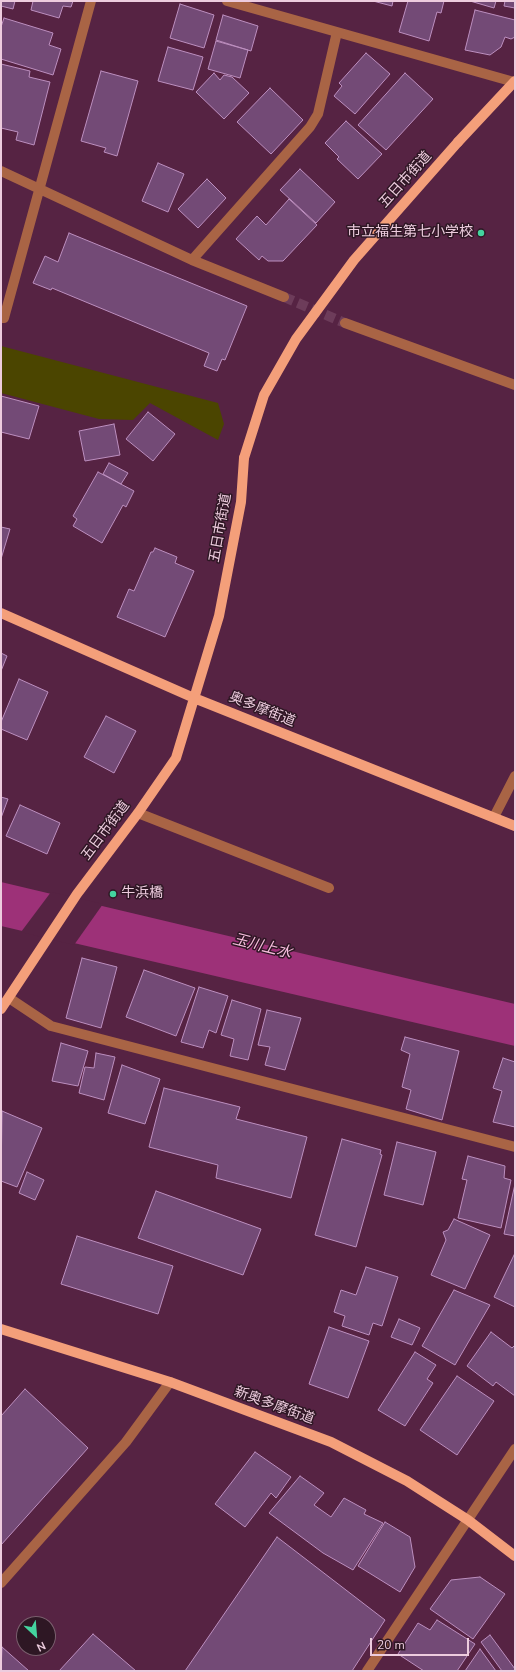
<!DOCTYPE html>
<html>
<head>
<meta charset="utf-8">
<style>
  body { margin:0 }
  #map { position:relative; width:516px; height:1672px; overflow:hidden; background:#562343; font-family:"Nunito Sans",sans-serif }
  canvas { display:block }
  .frame { position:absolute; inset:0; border:2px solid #edccde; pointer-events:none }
  .north { position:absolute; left:16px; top:1616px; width:40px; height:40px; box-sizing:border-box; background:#2e1724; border:1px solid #7a5f6e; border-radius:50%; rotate:154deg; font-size:11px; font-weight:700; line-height:16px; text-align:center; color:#edccde }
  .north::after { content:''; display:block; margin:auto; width:14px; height:18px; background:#44d49f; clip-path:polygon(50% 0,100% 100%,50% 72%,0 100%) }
  .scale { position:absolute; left:370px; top:1638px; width:99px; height:18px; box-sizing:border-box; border:2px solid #edccde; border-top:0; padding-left:5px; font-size:12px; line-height:14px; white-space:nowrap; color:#edccde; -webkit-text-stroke:3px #2e1724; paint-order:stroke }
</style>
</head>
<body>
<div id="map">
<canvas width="516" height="1672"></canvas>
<div class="frame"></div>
<div class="north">N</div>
<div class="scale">20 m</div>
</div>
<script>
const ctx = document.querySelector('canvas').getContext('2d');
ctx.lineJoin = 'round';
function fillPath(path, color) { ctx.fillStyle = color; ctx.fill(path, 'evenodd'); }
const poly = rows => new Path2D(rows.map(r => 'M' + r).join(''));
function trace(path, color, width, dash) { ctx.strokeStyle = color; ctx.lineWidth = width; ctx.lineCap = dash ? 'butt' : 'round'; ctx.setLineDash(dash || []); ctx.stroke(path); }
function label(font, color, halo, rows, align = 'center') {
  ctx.font = font + ' "Nunito Sans","Noto Sans JP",sans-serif'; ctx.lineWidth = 3; ctx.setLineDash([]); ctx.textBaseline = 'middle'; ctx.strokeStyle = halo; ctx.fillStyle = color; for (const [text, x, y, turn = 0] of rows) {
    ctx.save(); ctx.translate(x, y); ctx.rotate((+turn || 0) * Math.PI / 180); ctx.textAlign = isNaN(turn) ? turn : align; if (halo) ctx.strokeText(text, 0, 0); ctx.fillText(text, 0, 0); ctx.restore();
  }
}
const green = poly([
  [1,346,218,403,224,424,218,440,150,403,133,420,99,419,1,393]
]);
const water = poly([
  [1,882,515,1004,515,1046,1,926]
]);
const pier = poly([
  [51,892,103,904,74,945,21,932]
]);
const building = poly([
  [1,1,15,1,13,9,1,6,1,1],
  [33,1,73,1,71,7,63,6,59,18,31,10,33,1],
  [373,1,393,1,392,6,373,1],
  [408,1,444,1,441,13,437,12,429,41,399,32,408,1],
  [470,1,496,1,494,8,470,1],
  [505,1,515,1,515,8,504,6,505,1],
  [180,4,214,15,204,48,170,38,180,4],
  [475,10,515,20,515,37,511,39,505,37,501,47,490,55,465,50,475,10],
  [223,15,258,26,251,51,216,40,223,15],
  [4,18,53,33,49,45,61,49,53,75,1,59,1,27,4,18],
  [216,41,248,50,240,78,208,69,216,41],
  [168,47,203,57,193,90,158,81,168,47],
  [366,53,390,74,355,114,334,96,342,86,339,83,366,53],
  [1,64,30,71,29,77,50,82,34,145,16,140,18,132,1,128,1,64],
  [101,71,138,81,117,156,104,152,106,148,81,141,101,71],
  [214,73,220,80,224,75,232,77,249,93,224,119,196,92,214,73],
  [405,73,433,99,386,150,358,125,405,73],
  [270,88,303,120,271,154,237,122,270,88],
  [346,121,382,154,358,179,337,159,339,157,325,143,346,121],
  [158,163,184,174,168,212,142,201,158,163],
  [300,169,335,202,316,223,280,190,300,169],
  [207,179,226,198,198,228,178,209,207,179],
  [289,199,317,225,283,261,268,261,262,256,259,260,236,239,257,216,266,225,289,199],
  [69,233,247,306,225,360,222,359,217,371,204,366,209,353,52,288,51,290,33,283,45,256,58,262,69,233],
  [1,396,39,406,29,439,1,432,1,396],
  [148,412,175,434,153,461,126,439,148,412],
  [114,424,120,455,85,461,79,431,114,424],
  [109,463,128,473,121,484,103,474,109,463],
  [98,472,134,491,126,507,123,505,102,543,73,526,77,519,73,516,98,472],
  [1,527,10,529,1,559,1,527],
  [155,548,177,557,175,563,194,571,165,637,117,617,129,589,134,591,151,552,153,552,155,548],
  [1,653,7,656,1,671,1,653],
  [19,679,48,692,27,740,1,729,1,722,19,679],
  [106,716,136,731,114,773,84,757,106,716],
  [1,797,8,799,1,818,1,797],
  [20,805,60,823,47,854,6,836,20,805],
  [82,958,117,967,101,1028,66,1018,82,958],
  [144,970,195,988,176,1036,126,1017,144,970],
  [199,987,228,996,216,1033,209,1030,203,1048,181,1042,199,987],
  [232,1000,261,1009,248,1060,230,1056,234,1039,221,1035,232,1000],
  [267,1010,301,1018,285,1070,265,1065,270,1047,258,1045,267,1010],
  [405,1037,459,1051,442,1120,406,1109,411,1090,402,1087,410,1054,401,1050,405,1037],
  [61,1043,88,1051,78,1086,52,1081,61,1043],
  [96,1053,115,1057,104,1100,79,1093,85,1067,94,1068,96,1053],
  [503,1058,515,1062,515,1127,493,1122,502,1091,493,1088,503,1058],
  [122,1065,160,1079,145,1124,108,1113,122,1065],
  [164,1088,240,1107,236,1119,307,1137,291,1198,216,1178,218,1165,149,1147,164,1088],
  [2,1111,42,1128,17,1187,1,1181,2,1111],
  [342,1139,381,1150,380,1154,382,1155,356,1247,315,1235,342,1139],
  [397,1142,436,1152,423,1205,384,1195,397,1142],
  [468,1156,505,1166,504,1178,511,1180,501,1228,458,1218,467,1180,462,1179,468,1156],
  [27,1172,44,1180,35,1200,19,1193,27,1172],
  [515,1184,515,1236,504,1234,515,1184],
  [156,1191,261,1229,243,1275,138,1238,156,1191],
  [454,1219,490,1235,465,1289,431,1275,446,1240,443,1232,448,1230,454,1219],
  [77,1236,173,1266,158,1314,61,1284,77,1236],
  [515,1253,515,1307,494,1297,515,1253],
  [366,1267,398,1277,382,1326,373,1323,369,1335,342,1326,345,1316,334,1312,341,1290,356,1295,366,1267],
  [454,1290,490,1305,455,1365,422,1346,454,1290],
  [399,1319,420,1328,412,1345,391,1337,399,1319],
  [329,1327,369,1341,348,1398,309,1384,329,1327],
  [491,1332,512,1348,515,1345,515,1396,496,1382,493,1386,467,1366,491,1332],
  [415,1352,436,1365,427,1379,433,1383,405,1426,378,1410,415,1352],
  [457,1376,494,1401,457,1455,420,1430,457,1376],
  [25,1389,88,1448,1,1545,1,1416,25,1389],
  [255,1452,291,1477,276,1498,271,1493,245,1527,215,1504,255,1452],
  [300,1476,324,1493,314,1505,331,1517,344,1498,366,1510,364,1514,383,1523,353,1570,323,1553,269,1513,300,1476],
  [385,1522,410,1537,415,1567,400,1592,358,1566,385,1522],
  [277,1537,385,1620,352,1671,185,1671,277,1537],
  [480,1577,505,1594,473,1639,430,1609,451,1580,480,1577],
  [437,1620,475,1644,457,1671,424,1671,398,1654,418,1623,430,1630,437,1620],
  [93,1634,136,1671,59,1671,93,1634],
  [490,1635,515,1669,515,1671,502,1671,481,1642,490,1635],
  [2,1647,29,1671,1,1671,2,1647],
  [480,1649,496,1671,465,1671,480,1649]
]);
const minorTunnel = poly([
  [284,297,345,323]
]);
const minor = poly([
  [227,1,514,82],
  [1,171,192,260,284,297],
  [192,260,310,127,318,114,337,32],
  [1,318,4,318,91,1],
  [345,323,515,385],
  [138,813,329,888],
  [494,817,515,776],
  [9,998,51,1026,515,1147],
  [1,1583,126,1442,170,1382],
  [367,1671,515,1449]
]);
const major = poly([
  [458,142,515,81],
  [1,613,194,698,515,826],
  [1,1009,77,894,138,813,176,758,219,616,241,502,244,458],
  [1,1329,170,1382,331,1442,407,1481,468,1520,515,1556]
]);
const majorBridge = poly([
  [244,458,264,395,296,339,354,260,458,142]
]);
const markers = [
  [481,233,4,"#44d49f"],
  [113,894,4,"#44d49f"]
];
const streetNames = [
  ["五日市街道",406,180,-48],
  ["五日市街道",221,528,-80],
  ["奥多摩街道",262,710,22],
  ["五日市街道",106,831,-53],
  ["新奥多摩街道",274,1406,20]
];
const poiNames = [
  ["市立福生第七小学校",473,233],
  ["牛浜橋",121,894,"left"]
];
const waterNames = [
  ["玉川上水",262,947,14]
];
fillPath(green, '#4b4500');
fillPath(water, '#9d3178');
fillPath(pier, '#562343');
fillPath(building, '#734a76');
trace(building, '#bc8fbf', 1);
trace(minorTunnel, '#6d3c5a', 10, [10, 5]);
trace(minor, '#a96445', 10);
trace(major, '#f49f7a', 10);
trace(majorBridge, '#f49f7a', 10);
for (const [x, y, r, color] of markers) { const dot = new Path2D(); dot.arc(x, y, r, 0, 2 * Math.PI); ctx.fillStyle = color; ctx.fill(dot); trace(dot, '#2e1724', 1.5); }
label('14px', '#edccde', '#2e1724', streetNames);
label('14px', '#edccde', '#2e1724', poiNames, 'right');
label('italic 15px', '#f5bcdc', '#2e1724', waterNames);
</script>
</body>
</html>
